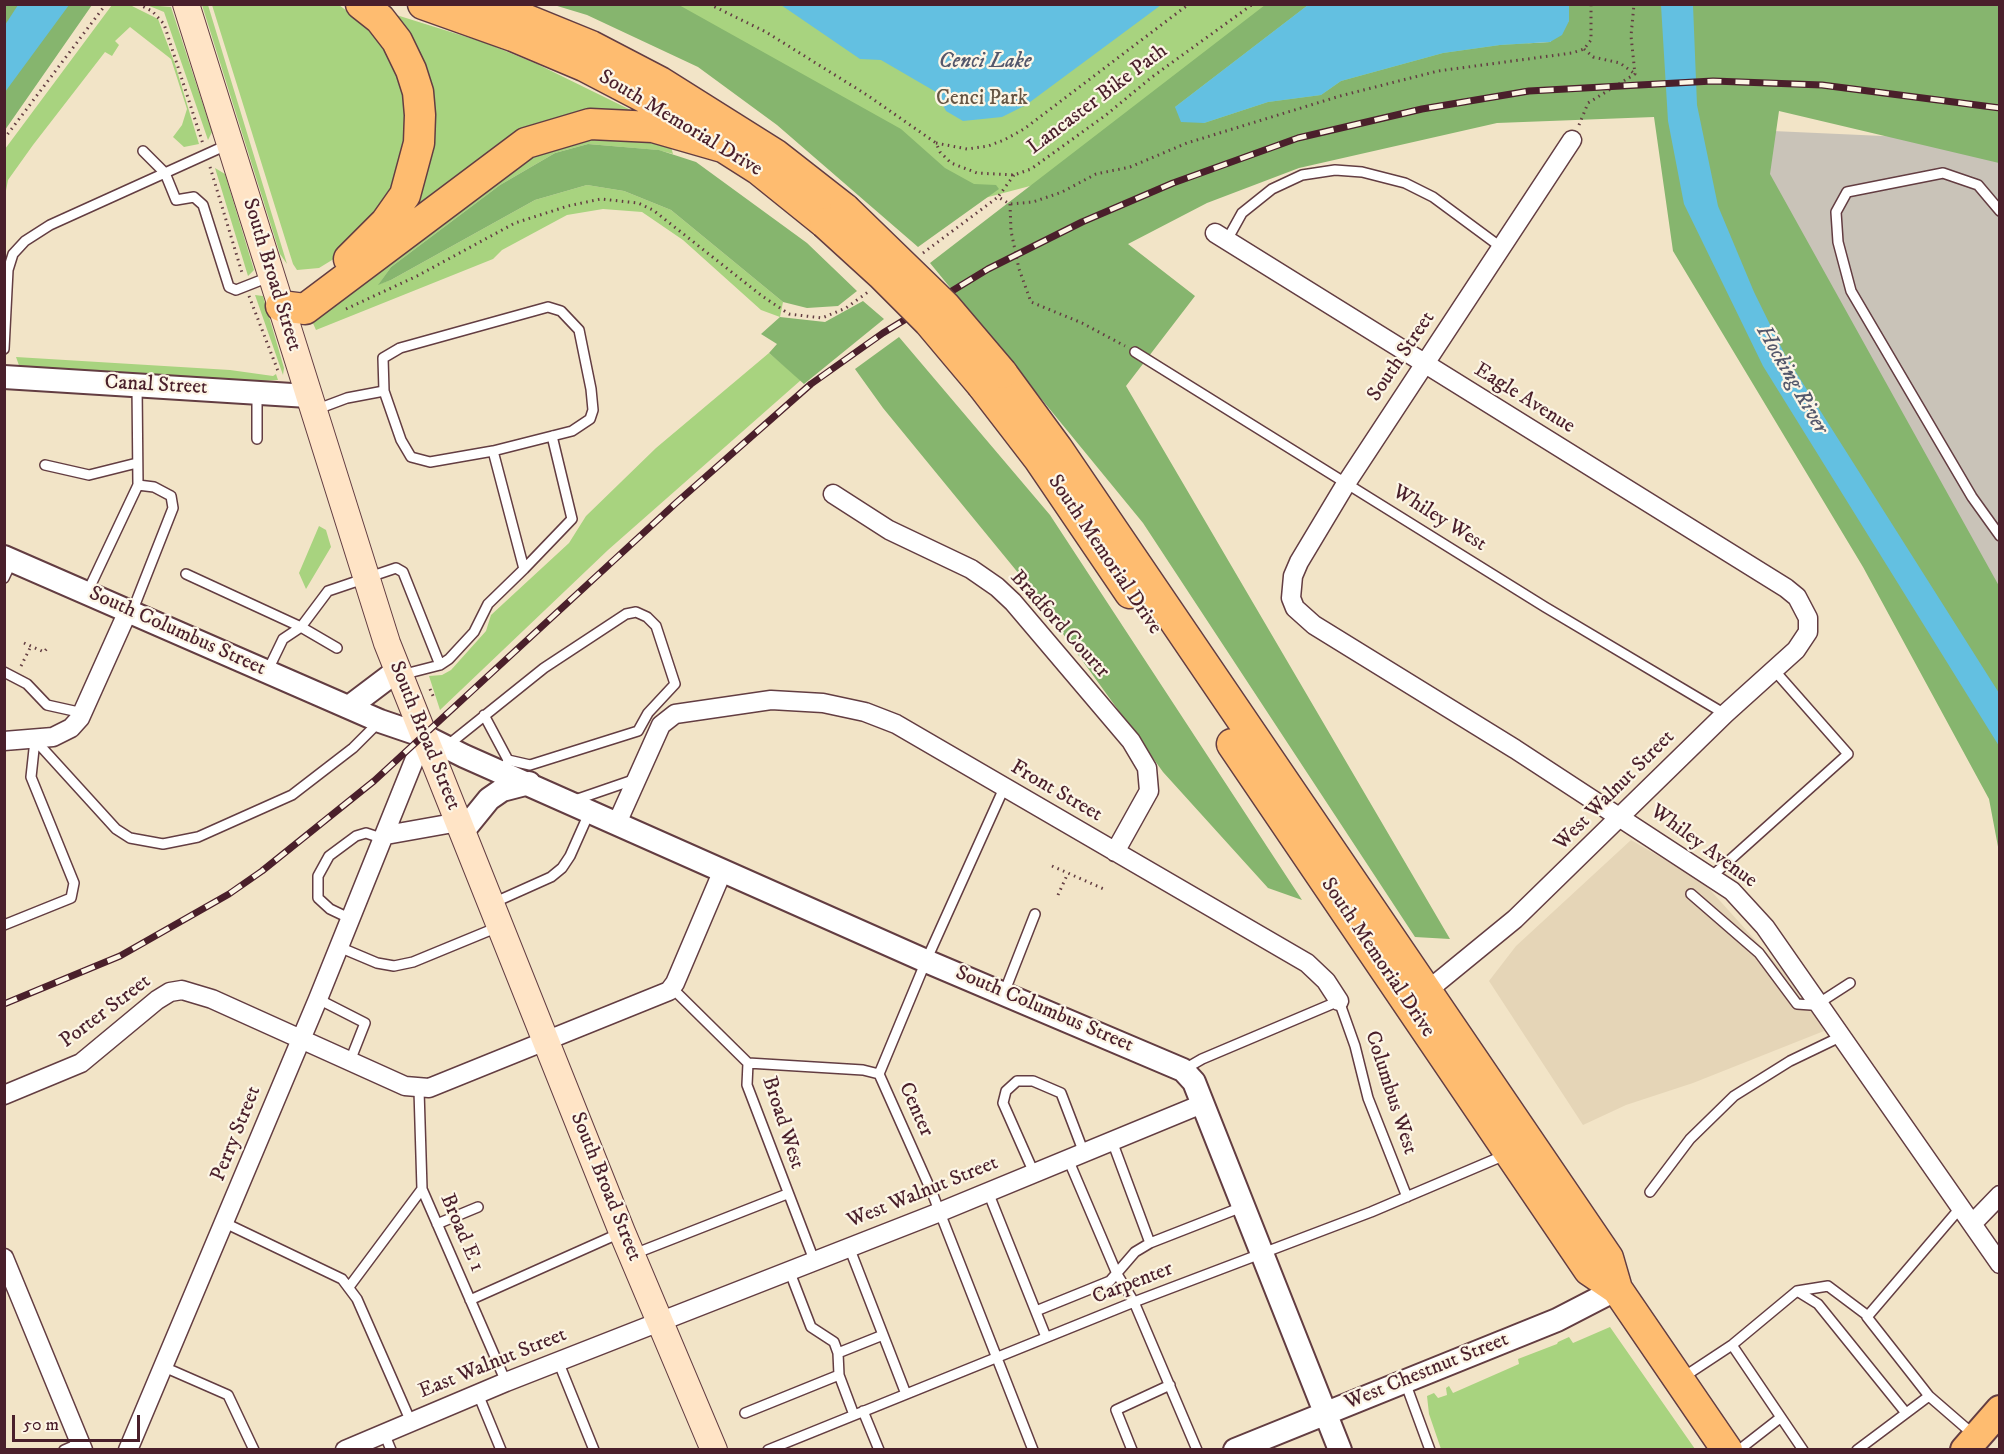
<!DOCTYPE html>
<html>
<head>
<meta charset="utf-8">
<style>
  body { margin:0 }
  #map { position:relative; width:2004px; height:1454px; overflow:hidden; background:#f2e4c7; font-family:"IM FELL DW Pica",serif }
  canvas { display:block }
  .frame { position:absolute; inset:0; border:6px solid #4a1f2b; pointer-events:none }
  .scale { position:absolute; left:12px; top:1415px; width:128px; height:27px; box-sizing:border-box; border:3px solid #4a1f2b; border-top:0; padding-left:8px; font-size:18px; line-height:21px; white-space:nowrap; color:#4a1f2b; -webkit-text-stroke:4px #fcf5e5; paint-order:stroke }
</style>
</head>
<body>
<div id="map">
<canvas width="2004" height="1454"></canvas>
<div class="frame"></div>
<div class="scale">50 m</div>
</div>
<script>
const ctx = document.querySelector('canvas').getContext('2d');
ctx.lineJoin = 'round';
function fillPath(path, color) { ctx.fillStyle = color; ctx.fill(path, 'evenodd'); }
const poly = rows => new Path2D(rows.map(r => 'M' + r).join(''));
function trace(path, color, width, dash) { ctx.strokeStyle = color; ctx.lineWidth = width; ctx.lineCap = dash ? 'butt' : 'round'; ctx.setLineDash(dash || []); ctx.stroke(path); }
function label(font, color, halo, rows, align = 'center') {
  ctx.font = font + ' "IM FELL DW Pica",serif'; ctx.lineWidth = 4.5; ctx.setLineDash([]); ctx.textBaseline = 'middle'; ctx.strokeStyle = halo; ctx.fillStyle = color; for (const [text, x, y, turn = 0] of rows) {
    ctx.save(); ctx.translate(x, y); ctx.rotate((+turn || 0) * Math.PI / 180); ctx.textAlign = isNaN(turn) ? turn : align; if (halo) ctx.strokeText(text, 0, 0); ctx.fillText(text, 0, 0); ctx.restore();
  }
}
const built = poly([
  [1631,840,1703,882,1801,991,1824,1031,1693,1083,1626,1105,1583,1125,1489,981,1516,946]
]);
const industrial = poly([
  [1707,128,1949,139,1999,147,1999,671]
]);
const green = poly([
  [1665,4,1083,172,958,205,620,5],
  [112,5,130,5,158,19,175,64,199,144,184,147,173,137,182,125,187,109,171,59,130,27,115,41,119,45,112,56,105,52,33,145,8,180,5,196,5,149],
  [147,5,171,7,212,132,208,140,164,12],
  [202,5,208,5,287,264,280,254],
  [212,5,339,5,371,29,385,46,405,94,409,142,391,194,337,257,319,268,297,270,293,264],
  [390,13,486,43,537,64,649,119,570,120,383,241,427,163],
  [587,136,655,142,671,147,673,154,658,150,588,144,555,153,500,185,391,267,379,284,391,280,535,200,587,185,624,191,671,210,783,302,780,317,761,310,683,240,642,212,603,209,567,215,502,250,493,259,316,330,312,321,321,311,528,156],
  [215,168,225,174,254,270,248,276],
  [255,295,263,296,284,368,283,375],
  [769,353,801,380,608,550,440,710,429,676,442,675,451,670,486,631,491,615,569,543,586,516,656,448],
  [16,357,230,370,273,376,276,374,278,380,243,382,21,371],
  [319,526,326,530,331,547,306,589,299,573],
  [1610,1327,1695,1449,1441,1449,1429,1414,1427,1396,1434,1393,1438,1398,1447,1395,1446,1388,1449,1386,1453,1393,1519,1364,1518,1359,1557,1344,1558,1342,1569,1337,1573,1343]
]);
const forest = poly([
  [5,5,92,5,5,130],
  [554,5,679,5,901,129,945,168,974,184,996,185,999,189,918,247,777,125,698,67,587,15],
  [1265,5,1308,5,1175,107,1204,123,1268,102,1321,95,1341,81,1443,53,1500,45,1550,42,1569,21,1569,5,1999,5,1999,163,1779,111,1770,174,1999,586,1999,852,1989,799,1863,567,1673,251,1654,117,1497,123,1299,168,1207,203,1128,244,1195,296,1126,386,1450,939,1415,937,1143,523,930,263],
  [588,144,659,150,696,162,807,243,857,291,838,306,807,308,783,302,671,210,624,191,587,185,535,200,391,280,378,285,391,267,500,185,555,153],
  [863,301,884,319,804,384,769,353,777,344,761,334,780,317,825,322],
  [899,337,1050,515,1302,900,1268,888,1163,772,1024,580,883,408,855,369]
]);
const water = poly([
  [18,5,69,5,5,92,5,25],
  [781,5,1161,5,1026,105,1002,117,963,121,946,111,936,92,881,60,860,59],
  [1308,5,1569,4,1569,21,1562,35,1550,42,1500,45,1443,53,1341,81,1321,95,1268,102,1204,123,1181,122,1175,107],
  [1661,5,1693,5,1697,105,1718,206,1754,292,1785,355,1999,693,1999,746,1763,366,1684,204,1668,121]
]);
const path = poly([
  [138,4,152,11,164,24,203,144],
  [709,4,766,32,867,95,936,143,940,152,951,163,977,173,1014,175,1031,169,1106,115,1152,77,1253,4],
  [1584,49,1593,57,1620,63,1635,74],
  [1579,125,1588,103,1635,74,1631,36,1634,4],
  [4,139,106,4],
  [936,143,967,149,988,146,1004,140,1024,129,1189,4],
  [210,167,243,276],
  [1014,175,998,197,1010,204,1033,202,1062,192,1096,174,1130,167,1187,143,1340,96,1438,71,1572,53,1584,49,1591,40,1591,4],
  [1010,204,1011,231,1019,269,1031,302,1082,323,1125,346],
  [923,253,998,197],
  [249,296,278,371],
  [346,309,417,276,515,223,568,206,601,199,638,203,653,210,762,296,789,314,822,318,846,308,868,292],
  [24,643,44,652,49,646],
  [21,666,31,646],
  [430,689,434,698],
  [1052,866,1106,890],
  [1058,895,1068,873]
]);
const service = poly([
  [143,151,165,173,176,200,194,197,203,205,229,287,236,290,269,277],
  [2000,211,1978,185,1943,173,1847,192,1836,212,1838,242,1851,291,1972,497,2000,536],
  [1227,240,1242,213,1272,189,1302,175,1335,170,1362,172,1405,183,1433,197,1502,248],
  [4,349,8,270,13,254,25,241,50,225,229,144],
  [1135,352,1545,607,1725,714],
  [137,385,138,485],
  [384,391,401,440,411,457,430,462,493,451],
  [315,410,347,398,384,391,383,358,400,348,548,307,561,311,579,330,591,389,593,410,590,419,572,431,493,451,524,569,488,604,474,632,449,659,440,665,401,675],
  [257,439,257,394],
  [45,465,89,475,137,463],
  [524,569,572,519,552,436],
  [186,574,301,627,337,648],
  [4,578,12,561],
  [87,593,138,485,154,487,171,496,173,508,132,612],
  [4,672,27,684,47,705,83,713],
  [267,672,283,639,301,627,328,591,396,568,403,572,440,665],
  [484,715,508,760,507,763],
  [35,740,116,829,130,838,163,844,198,837,292,795,353,748,380,721],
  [448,745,544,668,626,614,636,612,647,617,656,626,675,684,648,713,638,731,530,765,508,760],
  [1004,788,926,961,879,1074,933,1195,1033,1450],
  [572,801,636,779],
  [1712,876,1848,754,1774,670],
  [1691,894,1759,953,1797,1004,1811,1005,1817,1000],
  [493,903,551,877,562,868,570,856,590,811],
  [351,919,330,909,318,898,318,876,329,856,356,836,366,833,384,839],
  [4,925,71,898,74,883,31,777,35,740],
  [339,947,377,963,394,966,413,962,498,927],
  [672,988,748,1063,747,1085,814,1260],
  [1004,993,1035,914],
  [318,999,365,1023,350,1061],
  [1819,1003,1850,983],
  [748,1063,863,1070,879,1074],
  [1183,1070,1202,1059,1339,1001,1355,1046,1368,1098,1407,1197],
  [419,1090,422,1189,506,1382],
  [1112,1141,1150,1243],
  [1068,1159,1117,1274,1134,1302,1197,1450],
  [1034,1173,1003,1103,1006,1091,1017,1081,1033,1081,1061,1093,1084,1153],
  [988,1192,1046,1337],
  [1650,1192,1690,1139,1734,1096,1790,1061,1842,1036],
  [225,1223,342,1279,357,1299,411,1422],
  [437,1224,478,1207],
  [849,1247,906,1394],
  [634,1254,787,1194],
  [789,1270,811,1327,834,1342,838,1353,839,1375,854,1415],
  [349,1287,422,1189],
  [1797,1291,1818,1304,1906,1413],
  [470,1300,620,1233],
  [1036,1311,1110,1281,1135,1252,1150,1243,1242,1207],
  [1732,1345,1803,1450],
  [838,1353,883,1335],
  [558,1361,594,1450],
  [164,1367,228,1395,254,1450],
  [1682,1378,1732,1345,1797,1291,1828,1286,1868,1316],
  [1405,1382,1430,1450],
  [478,1394,501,1450],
  [1929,1396,1867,1317,1961,1207],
  [863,1411,879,1450],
  [745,1413,839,1375],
  [384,1433,391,1450],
  [64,1450,80,1443],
  [768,1450,1134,1302,1371,1212,1505,1155],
  [1132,1450,1116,1410,1170,1385],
  [1739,1450,1780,1418],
  [1857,1450,1929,1396,1974,1435]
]);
const minor = poly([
  [1572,140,1347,482,1299,562,1293,576,1291,598,1295,608,1314,625,1515,749,1732,891,1765,927,2000,1264],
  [1215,233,1786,588,1797,597,1808,618,1808,632,1796,650,1725,714,1515,919,1427,991],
  [833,494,889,530,971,569,997,587,1013,602,1131,741,1147,768,1149,791,1115,852],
  [4,741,53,737,71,728,80,718,128,611],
  [617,823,661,725,675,714,771,700,823,703,865,712,896,724,1307,963,1326,981,1339,1001],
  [386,835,459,822],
  [4,1095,81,1063,157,1000,170,992,182,990,212,999,405,1086,429,1088,669,991,675,983,723,870],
  [1972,1224,2000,1195],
  [4,1258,83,1450],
  [128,1450,318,999,424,736],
  [345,1450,506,1382,940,1212,1202,1104]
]);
const tertiary = poly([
  [4,377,308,396],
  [4,557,380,721,424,736,464,756,926,961,1183,1070,1194,1082,1340,1450],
  [349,707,398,670],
  [463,831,489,799,502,790,529,783],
  [1235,1450,1557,1320,1617,1289]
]);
const secondary = poly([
  [186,4,387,643,622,1232,714,1450]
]);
const primary = poly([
  [1965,1450,2000,1410]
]);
const trunk = poly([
  [423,4,513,36,584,66,651,101,758,169,825,223],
  [488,4,591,46,660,82,776,155,845,209],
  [349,259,386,222,405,195,419,143,420,115,418,92,411,70,397,41,380,19,361,4],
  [281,306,305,309,526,143,590,124,653,127,726,148],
  [1002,373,1057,448,1608,1258,1617,1289,1727,1450],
  [982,385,1039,459,1130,593],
  [1232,744,1589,1270,1617,1289]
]);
const rail = poly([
  [4,1004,120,956,229,894,262,871,374,781,676,503,811,384,883,333,988,269,1082,222,1173,183,1298,138,1422,109,1529,91,1713,81,1822,85,2000,108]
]);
const trunkBridge = poly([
  [845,209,945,306,1002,373],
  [825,223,882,275,929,322,982,385]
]);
const parkNames = [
  ["Cenci Park",982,100]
];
const streetNames = [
  ["Lancaster Bike Path",1098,100,-37],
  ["South Memorial Drive",680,124,31],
  ["South Broad Street",271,275,73],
  ["South Street",1402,357,-56],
  ["Canal Street",156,386,3],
  ["Eagle Avenue",1524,399,32],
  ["Whiley West",1439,519,32],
  ["South Memorial Drive",1104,555,56],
  ["Bradford Courtr",1059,625,48],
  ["South Columbus Street",177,632,24],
  ["South Broad Street",424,736,68],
  ["West Walnut Street",1615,791,-45],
  ["Front Street",1056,792,30],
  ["Whiley Avenue",1703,847,36],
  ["South Memorial Drive",1377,958,56],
  ["South Columbus Street",1044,1010,23],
  ["Porter Street",106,1012,-37],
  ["Columbus West",1390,1093,72],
  ["Center",915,1110,66],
  ["Broad West",782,1123,72],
  ["Perry Street",237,1134,-68],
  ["South Broad Street",605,1187,68],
  ["West Walnut Street",923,1193,-22],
  ["Broad E 1",461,1233,67],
  ["Carpenter",1133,1284,-21],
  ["East Walnut Street",493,1364,-22],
  ["West Chestnut Street",1427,1372,-22]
];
const waterNames = [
  ["Cenci Lake",985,62],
  ["Hocking River",1791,380,60]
];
fillPath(built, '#e5d5b7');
fillPath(industrial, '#c9c3b8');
fillPath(green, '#a8d37f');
fillPath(forest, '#86b56e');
fillPath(water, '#63c0e1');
trace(service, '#633d42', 12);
trace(minor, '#633d42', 21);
trace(tertiary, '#633d42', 26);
trace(secondary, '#633d42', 28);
trace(primary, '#633d42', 32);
trace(trunk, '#633d42', 33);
trace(path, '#633d42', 3, [1.5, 4.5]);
trace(service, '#fff', 9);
trace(minor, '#fff', 18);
trace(tertiary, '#fff', 22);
trace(secondary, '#ffe4c6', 26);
trace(primary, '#febc70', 28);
trace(trunk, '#febc70', 30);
trace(rail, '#4a1f2b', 7);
trace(rail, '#fcf5e5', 4.5, [14]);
trace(trunkBridge, '#633d42', 33, []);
trace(trunkBridge, '#febc70', 30);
label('21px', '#654', '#fcf5e5', parkNames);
label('21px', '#4a1f2b', '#fcf5e5', streetNames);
label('italic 22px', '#53576b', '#fcf5e5', waterNames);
</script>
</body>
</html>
